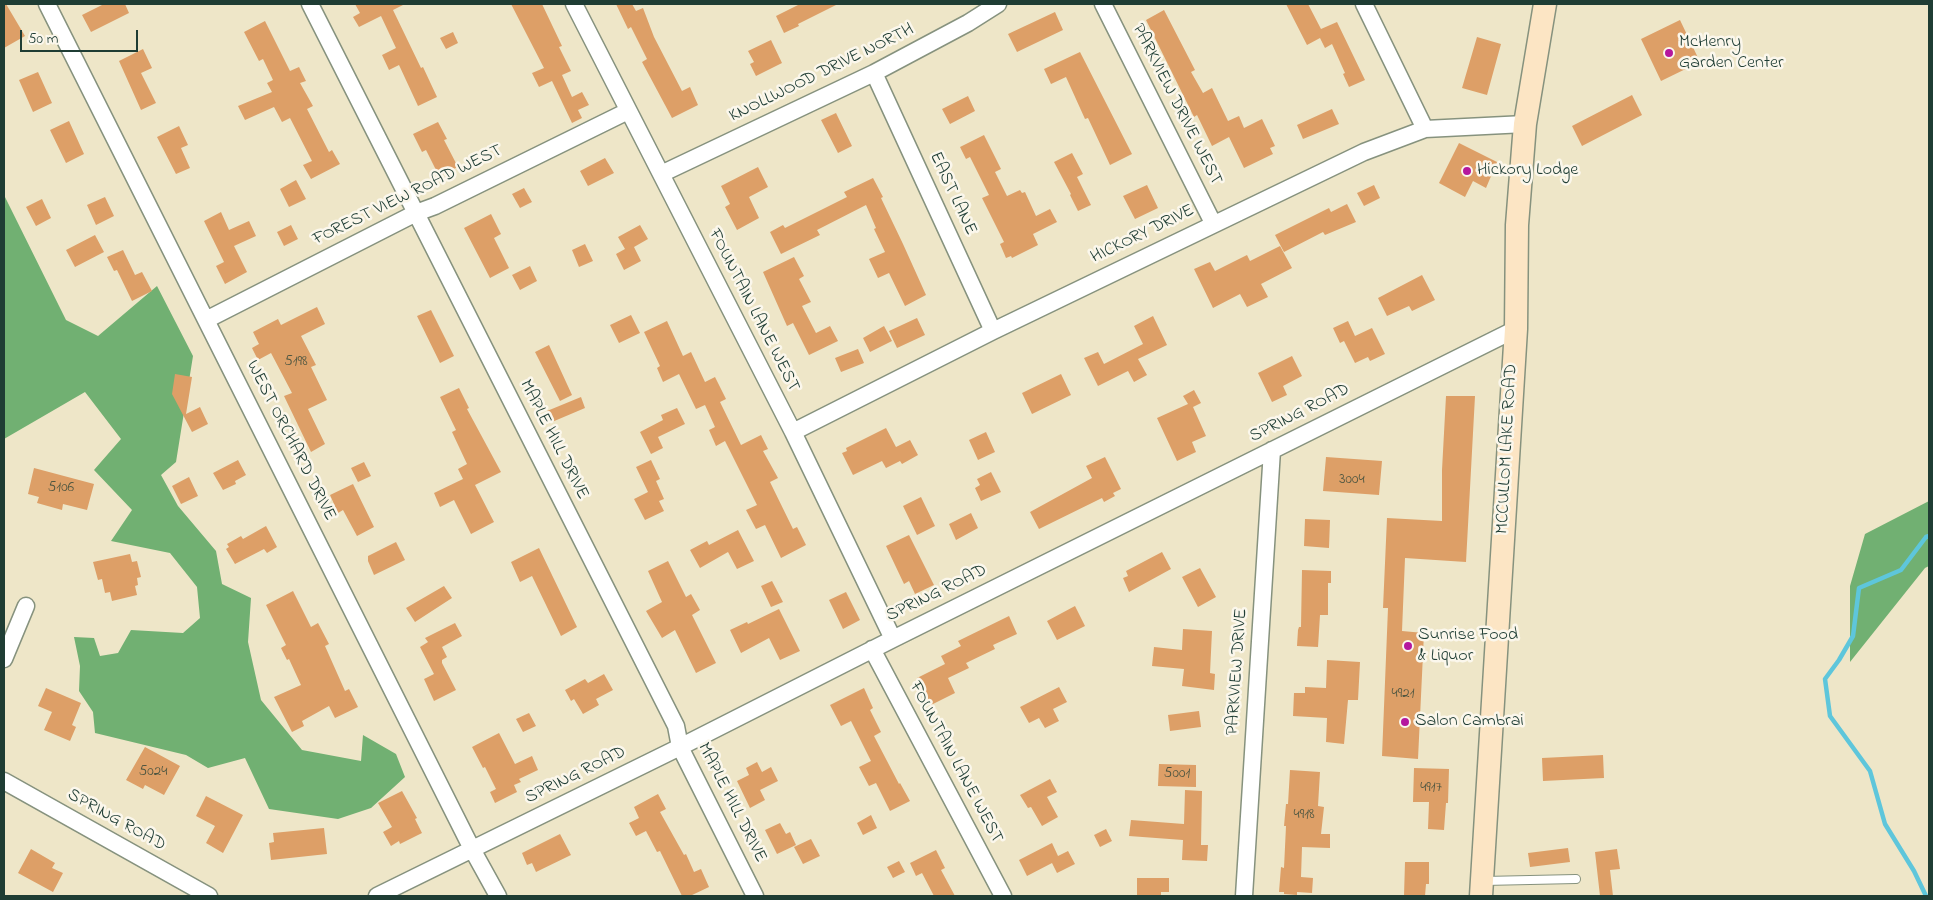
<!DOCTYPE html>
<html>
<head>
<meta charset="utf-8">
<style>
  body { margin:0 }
  #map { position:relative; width:1933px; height:900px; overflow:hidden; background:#eee6c8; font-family:"Indie Flower",sans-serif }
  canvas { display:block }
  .frame { position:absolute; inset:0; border:5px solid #1f3d34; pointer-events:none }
  .scale { position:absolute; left:20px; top:30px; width:118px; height:22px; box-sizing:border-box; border:2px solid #1f3d34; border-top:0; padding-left:6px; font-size:15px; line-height:18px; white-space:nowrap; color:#1f3d34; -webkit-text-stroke:4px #fbf7ec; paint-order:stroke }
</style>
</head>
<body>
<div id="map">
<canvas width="1933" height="900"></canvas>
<div class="frame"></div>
<div class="scale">50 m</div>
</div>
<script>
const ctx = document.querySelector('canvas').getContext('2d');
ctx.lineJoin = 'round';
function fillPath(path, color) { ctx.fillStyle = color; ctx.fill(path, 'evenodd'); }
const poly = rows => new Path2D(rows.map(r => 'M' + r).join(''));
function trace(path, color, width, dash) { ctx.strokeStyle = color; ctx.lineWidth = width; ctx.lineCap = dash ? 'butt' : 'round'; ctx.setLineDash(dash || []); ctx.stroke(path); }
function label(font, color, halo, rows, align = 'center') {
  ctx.font = font + ' "Indie Flower",sans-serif'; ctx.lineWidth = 5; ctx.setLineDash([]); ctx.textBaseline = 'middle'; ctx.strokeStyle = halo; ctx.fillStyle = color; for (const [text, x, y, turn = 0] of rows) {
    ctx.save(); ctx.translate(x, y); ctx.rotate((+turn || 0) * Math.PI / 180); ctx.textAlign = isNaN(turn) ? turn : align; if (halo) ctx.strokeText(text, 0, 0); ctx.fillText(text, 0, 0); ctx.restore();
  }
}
const forest = poly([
  [4,195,66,320,98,336,157,286,193,356,176,462,161,475,178,506,216,551,222,584,251,598,248,642,261,700,302,750,361,761,363,735,396,754,405,777,371,808,338,819,269,809,245,758,208,768,186,755,95,733,93,712,79,691,80,666,74,637,94,638,100,656,118,653,131,630,183,633,200,618,197,587,170,553,111,541,132,510,94,470,121,439,85,392,4,439],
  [1929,501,1929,566,1925,568,1850,662,1850,586,1865,534]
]);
const stream = poly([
  [1926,896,1914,871,1885,824,1870,771,1830,716,1825,679,1839,660,1853,636,1859,588,1901,570,1926,537,1929,536]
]);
const building = poly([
  [4,4,6,4,25,36,4,48],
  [104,4,125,4,129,13,91,32,82,15],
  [355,4,405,4,393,10,421,68,423,67,437,97,418,106,399,65,389,70,382,55,396,48,381,16,359,27,353,17,360,13],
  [511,4,542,4,562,46,559,47,571,71,562,75,572,97,582,92,589,105,578,110,582,118,572,123,552,81,539,87,532,73,544,68],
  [616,4,632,4,636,11,643,8,654,37,682,91,690,87,698,105,672,118,642,62,647,59,631,27,628,29],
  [800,4,838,4,798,24,799,26,784,33,776,16],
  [1286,4,1308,4,1321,29,1337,22,1365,80,1349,87,1343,74,1345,73,1332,44,1325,48,1320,38,1307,45],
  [1164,10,1195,70,1191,72,1203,93,1212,88,1228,121,1239,116,1244,128,1262,119,1275,146,1270,148,1273,154,1244,168,1229,137,1212,146,1197,115,1194,117,1146,20],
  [1055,12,1063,30,1017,52,1008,34],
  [1680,20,1700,62,1661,81,1641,39],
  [265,21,290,71,299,67,306,81,300,83,313,106,307,109,329,152,332,150,340,164,311,179,303,165,312,161,290,118,282,122,274,107,245,120,238,106,272,92,267,83,273,80,263,59,259,61,244,32],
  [453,32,458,43,446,49,440,38],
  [1477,37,1501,44,1487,95,1462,88],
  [771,40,782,63,756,76,750,64,754,62,748,51],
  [143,49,152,68,141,73,156,103,141,110,119,61],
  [1080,52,1132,154,1110,165,1088,118,1085,119,1066,77,1051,84,1044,69],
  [38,72,52,103,33,112,19,80],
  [1632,95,1642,115,1582,146,1572,126],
  [968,96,975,111,950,124,942,109],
  [1332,109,1339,124,1303,139,1297,125],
  [836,113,852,146,838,153,821,120],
  [69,121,84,154,66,163,50,130],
  [438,122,447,139,444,140,458,167,439,176,426,150,422,152,413,134],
  [179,126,188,145,181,148,190,168,176,174,157,137],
  [984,135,1001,169,995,172,1007,196,1020,190,1022,193,1025,192,1036,216,1050,209,1057,222,1033,234,1038,245,1012,258,1011,256,1006,258,1000,244,1004,242,982,198,989,195,970,157,966,159,960,147],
  [1459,143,1497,162,1486,188,1473,181,1465,197,1439,183],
  [1072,153,1083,174,1077,177,1091,205,1078,211,1070,195,1071,194,1054,162],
  [605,158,614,173,588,186,580,171],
  [758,167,768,187,749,197,759,218,737,230,725,207,730,204,721,186],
  [873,178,883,197,881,198,903,244,926,295,905,306,889,273,878,278,869,259,885,252,874,229,876,228,866,205,817,230,820,235,781,254,770,232,783,225,785,228,847,197,844,192],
  [296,180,306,199,289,207,280,189],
  [1147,185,1158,208,1135,219,1123,196],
  [1374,185,1380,198,1364,206,1357,193],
  [524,188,532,202,520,208,512,194],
  [105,197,114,216,96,225,87,205],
  [42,199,51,218,36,226,26,207],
  [1347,204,1356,222,1325,235,1323,232,1284,252,1275,235,1329,208,1331,212],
  [221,212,229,230,249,221,256,236,234,246,247,272,225,284,216,266,224,262,204,221],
  [491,214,501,234,494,238,509,268,490,278,464,228],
  [291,225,298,239,284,246,277,232],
  [640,225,648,239,634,247,641,261,624,270,616,254,625,249,618,237],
  [95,235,104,252,75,267,66,250],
  [585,244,593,261,579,267,572,250],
  [1280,246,1292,268,1261,284,1268,297,1247,307,1240,294,1213,308,1194,269,1210,262,1215,271,1247,255,1250,261],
  [123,250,135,275,142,272,152,291,132,301,117,270,114,271,107,257],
  [794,257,804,276,799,279,811,302,802,306,816,333,830,326,838,341,809,355,793,323,787,326,763,272],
  [530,266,537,281,520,290,512,275],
  [1422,275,1435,300,1412,311,1409,306,1387,316,1378,298],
  [317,307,325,324,301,336,316,365,311,367,327,400,308,409,325,444,311,452,284,396,292,393,271,353,258,360,252,348,259,344,253,332,278,319,281,325],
  [431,310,454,356,440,363,417,316],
  [631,315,640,333,619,343,610,325],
  [1153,316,1167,345,1138,359,1147,375,1134,382,1128,371,1098,386,1084,358,1098,352,1104,364,1143,344,1134,326],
  [917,318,925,335,897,348,889,331],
  [667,321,683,356,691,352,705,382,715,377,726,399,720,402,741,445,761,435,768,449,763,451,778,478,770,482,793,529,797,527,806,545,781,558,765,525,756,529,746,510,757,505,725,441,716,446,709,430,715,427,705,405,696,409,679,374,663,382,657,368,660,366,644,332],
  [1348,321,1355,336,1372,328,1385,354,1370,361,1368,357,1355,363,1344,341,1340,343,1333,328],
  [884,326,892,341,870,352,863,338],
  [549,345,572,395,560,401,535,352],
  [858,349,864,363,841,372,835,358],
  [1292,356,1302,376,1283,386,1287,395,1272,402,1258,373],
  [175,374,192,377,186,414,200,407,208,424,192,432,172,394],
  [1061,374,1071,395,1032,414,1022,393],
  [459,388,469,408,467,409,501,472,475,485,494,522,471,534,454,500,440,507,434,493,463,479,458,469,467,464,452,432,456,430,440,397],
  [1194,390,1201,403,1193,407,1206,436,1192,442,1196,452,1177,461,1157,418,1188,404,1183,396],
  [1446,396,1475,396,1466,562,1405,558,1402,631,1424,633,1418,759,1382,756,1388,608,1383,608,1387,518,1442,521,1442,470],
  [581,397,585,408,552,422,547,411],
  [677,408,685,424,658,437,663,448,651,454,640,432,663,420,661,415],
  [886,428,896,447,910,440,918,455,902,464,900,461,886,468,882,461,853,475,842,453,847,451,846,448],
  [986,432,995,452,978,460,969,440],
  [1105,457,1121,489,1113,493,1115,496,1104,502,1102,498,1039,529,1030,512,1092,478,1086,466],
  [1326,457,1382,461,1379,495,1323,491],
  [238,460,246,475,235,481,236,484,223,490,213,473],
  [651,460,660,479,656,481,664,499,659,501,664,511,645,520,634,499,648,492,636,467],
  [364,462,371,476,358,482,351,468],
  [34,468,94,484,87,510,63,504,62,510,37,503,39,497,28,494],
  [991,472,1001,492,981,501,975,488,980,485,977,479],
  [189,477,198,496,181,504,172,486],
  [353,484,374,527,357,536,343,510,338,513,330,495],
  [921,497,935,526,917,535,903,506],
  [971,513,978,528,956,540,949,524],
  [1305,519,1330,520,1329,548,1304,546],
  [266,526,277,547,267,553,264,549,235,564,226,549,229,547,227,544,241,536,243,539],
  [738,530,754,561,737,569,728,552,700,568,690,550,707,541,709,545],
  [909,535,934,585,915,594,909,581,904,584,886,546],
  [396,542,405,560,374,575,368,561,368,556],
  [539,548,577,627,561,636,532,576,520,582,511,562],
  [1162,552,1171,569,1129,592,1123,578,1128,576,1126,571],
  [130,554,132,562,137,561,141,577,137,578,138,585,135,586,137,595,112,601,110,592,105,593,102,579,98,580,93,562],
  [668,561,686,597,691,594,700,610,692,615,716,663,696,673,675,630,662,638,646,611,662,602,648,571],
  [1200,568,1216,597,1198,607,1182,577],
  [1302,570,1331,571,1331,583,1328,583,1328,615,1320,615,1318,647,1297,646,1298,630,1299,627,1301,627],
  [772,581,783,602,771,607,761,586],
  [444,586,452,598,415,622,406,608],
  [293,591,311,627,318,623,329,644,325,646,345,691,349,689,358,707,335,718,329,706,302,721,304,726,292,732,274,697,301,685,289,659,287,660,281,648,286,645,266,605],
  [846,592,860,620,843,629,829,600],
  [1075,606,1085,626,1057,640,1047,621],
  [779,609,800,651,780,660,769,638,741,653,730,630,747,622,748,624],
  [1009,616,1017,634,993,645,995,649,966,663,969,668,948,678,955,693,931,705,917,678,945,664,941,656,961,646,958,641],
  [455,623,462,636,442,647,447,657,442,660,442,663,456,690,434,701,424,679,434,674,420,647,428,642,425,638],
  [1183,629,1212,631,1210,673,1215,674,1214,690,1182,686,1184,669,1152,666,1154,647,1182,650],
  [1327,660,1360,662,1358,700,1348,700,1344,744,1326,742,1327,718,1293,716,1294,693,1305,693,1305,687,1326,688],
  [604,674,613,690,596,699,599,705,583,714,574,699,571,701,565,690,585,679,588,683],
  [1059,687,1067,702,1053,709,1059,721,1045,728,1039,718,1029,723,1020,707],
  [46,688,81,703,72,725,76,727,70,741,44,730,52,712,38,706],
  [864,688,873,708,870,710,881,732,874,736,899,784,900,783,910,801,890,811,876,783,869,786,859,767,871,761,851,721,841,726,830,705],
  [1199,711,1201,727,1170,731,1168,715],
  [529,713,536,726,523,732,516,719],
  [499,733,515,764,532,756,538,770,519,779,521,782,514,785,517,792,495,803,490,792,496,789,485,767,483,768,472,747],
  [145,747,180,766,164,795,145,785,143,789,126,780],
  [1603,755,1604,778,1543,781,1542,758],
  [757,762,762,772,771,767,778,781,760,790,765,800,750,808,737,781,749,775,746,768],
  [1159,764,1196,765,1196,787,1158,786],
  [1414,768,1449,769,1448,803,1446,803,1444,830,1428,829,1429,802,1413,802],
  [1290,770,1320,772,1318,806,1324,807,1321,834,1330,834,1330,848,1302,847,1301,877,1313,878,1312,893,1297,892,1297,895,1284,894,1284,892,1279,892,1281,867,1284,868,1286,826,1284,826,1286,804,1288,804],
  [1050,779,1057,792,1047,797,1058,817,1042,826,1031,807,1028,808,1020,795],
  [1185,790,1202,791,1201,845,1208,845,1207,861,1182,860,1183,840,1129,836,1131,820,1184,824],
  [402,791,417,818,415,819,422,833,400,844,399,841,391,846,383,832,392,827,378,803],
  [658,794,666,809,660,812,684,855,686,854,694,872,701,869,709,887,690,896,682,896,660,851,657,852,646,831,636,836,629,823,639,818,634,807],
  [206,796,243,815,223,853,206,843,215,826,196,816],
  [871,815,877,828,863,835,857,823],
  [780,823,786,834,790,832,796,845,777,854,765,830],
  [324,828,327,854,271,860,269,843,274,842,273,833],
  [1106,829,1112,841,1100,847,1094,835],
  [560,834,571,855,536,872,532,863,527,865,522,853],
  [811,839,820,856,803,864,794,847],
  [1052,843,1058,856,1068,851,1075,864,1057,873,1052,863,1027,876,1019,860],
  [1568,848,1570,862,1530,867,1528,853],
  [31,849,55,863,52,868,63,873,53,892,18,873],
  [1617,849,1620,869,1610,870,1613,896,1600,896,1595,852],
  [936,850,945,868,941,870,955,896,934,896,922,873,916,876,910,863],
  [899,861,905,872,893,878,887,867],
  [1405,862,1429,862,1429,884,1426,884,1425,896,1404,896],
  [1137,878,1169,878,1169,892,1161,892,1161,896,1137,896]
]);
const lane = poly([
  [1484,881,1576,879]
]);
const street = poly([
  [47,4,472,849,498,896],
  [310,4,676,726,680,747,755,896],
  [574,4,793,432,893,639],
  [1103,4,1213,223],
  [1364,4,1425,129],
  [874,73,993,331],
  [661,174,874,73,968,23,998,4],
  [206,320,416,213,435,206,628,111],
  [793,432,993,331,1364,152,1425,129,1525,124],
  [872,649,1003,896],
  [4,659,26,606],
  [4,781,209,896],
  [377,896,680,747,893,639,1516,329],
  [1244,896,1272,450]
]);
const secondary = poly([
  [1481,896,1516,329,1517,225,1525,124,1545,4]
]);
const markers = [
  [1669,53,5,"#b5179e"],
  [1467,171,5,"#b5179e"],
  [1408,646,5,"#b5179e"],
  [1405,722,5,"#b5179e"]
];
const numberNames = [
  ["5198",296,363],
  ["3004",1352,481],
  ["5106",61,489],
  ["4921",1403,695],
  ["5024",153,773],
  ["5001",1177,775],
  ["4917",1431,789],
  ["4918",1304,816]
];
const poiNames = [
  ["McHenry",1679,43],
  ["Garden Center",1679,64],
  ["Hickory Lodge",1477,171],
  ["Sunrise Food",1418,636],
  ["& Liquor",1418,657],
  ["Salon Cambrai",1415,722]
];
const streetNames = [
  ["KNOLLWOOD DRIVE NORTH",822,74,-26],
  ["PARKVIEW DRIVE WEST",1176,105,63],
  ["EAST LANE",952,194,65],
  ["FOREST VIEW ROAD WEST",408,196,-26],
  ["HICKORY DRIVE",1143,235,-26],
  ["FOUNTAIN LANE WEST",753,311,63],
  ["SPRING ROAD",1300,414,-27],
  ["MAPLE HILL DRIVE",553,440,63],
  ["WEST ORCHARD DRIVE",290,441,63],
  ["MCCULLOM LAKE ROAD",1508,449,-87],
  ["SPRING ROAD",937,594,-26],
  ["PARKVIEW DRIVE",1238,672,-86],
  ["FOUNTAIN LANE WEST",955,763,62],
  ["SPRING ROAD",576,776,-26],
  ["MAPLE HILL DRIVE",731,803,63],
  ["SPRING ROAD",116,821,29]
];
fillPath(forest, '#71b072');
trace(stream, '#5ec6db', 4.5);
fillPath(building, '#dd9f67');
trace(lane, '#86927e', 10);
trace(street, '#86927e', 19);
trace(secondary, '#86927e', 25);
trace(lane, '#fff', 8);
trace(street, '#fff', 16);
trace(secondary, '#fce5c4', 22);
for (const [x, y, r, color] of markers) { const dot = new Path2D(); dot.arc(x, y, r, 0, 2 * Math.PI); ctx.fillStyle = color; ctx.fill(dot); trace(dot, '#fbf7ec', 2); }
label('15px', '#4e5641', null, numberNames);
label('18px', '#1f3d34', '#fbf7ec', poiNames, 'left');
label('18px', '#1f3d34', '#fbf7ec', streetNames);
</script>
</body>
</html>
